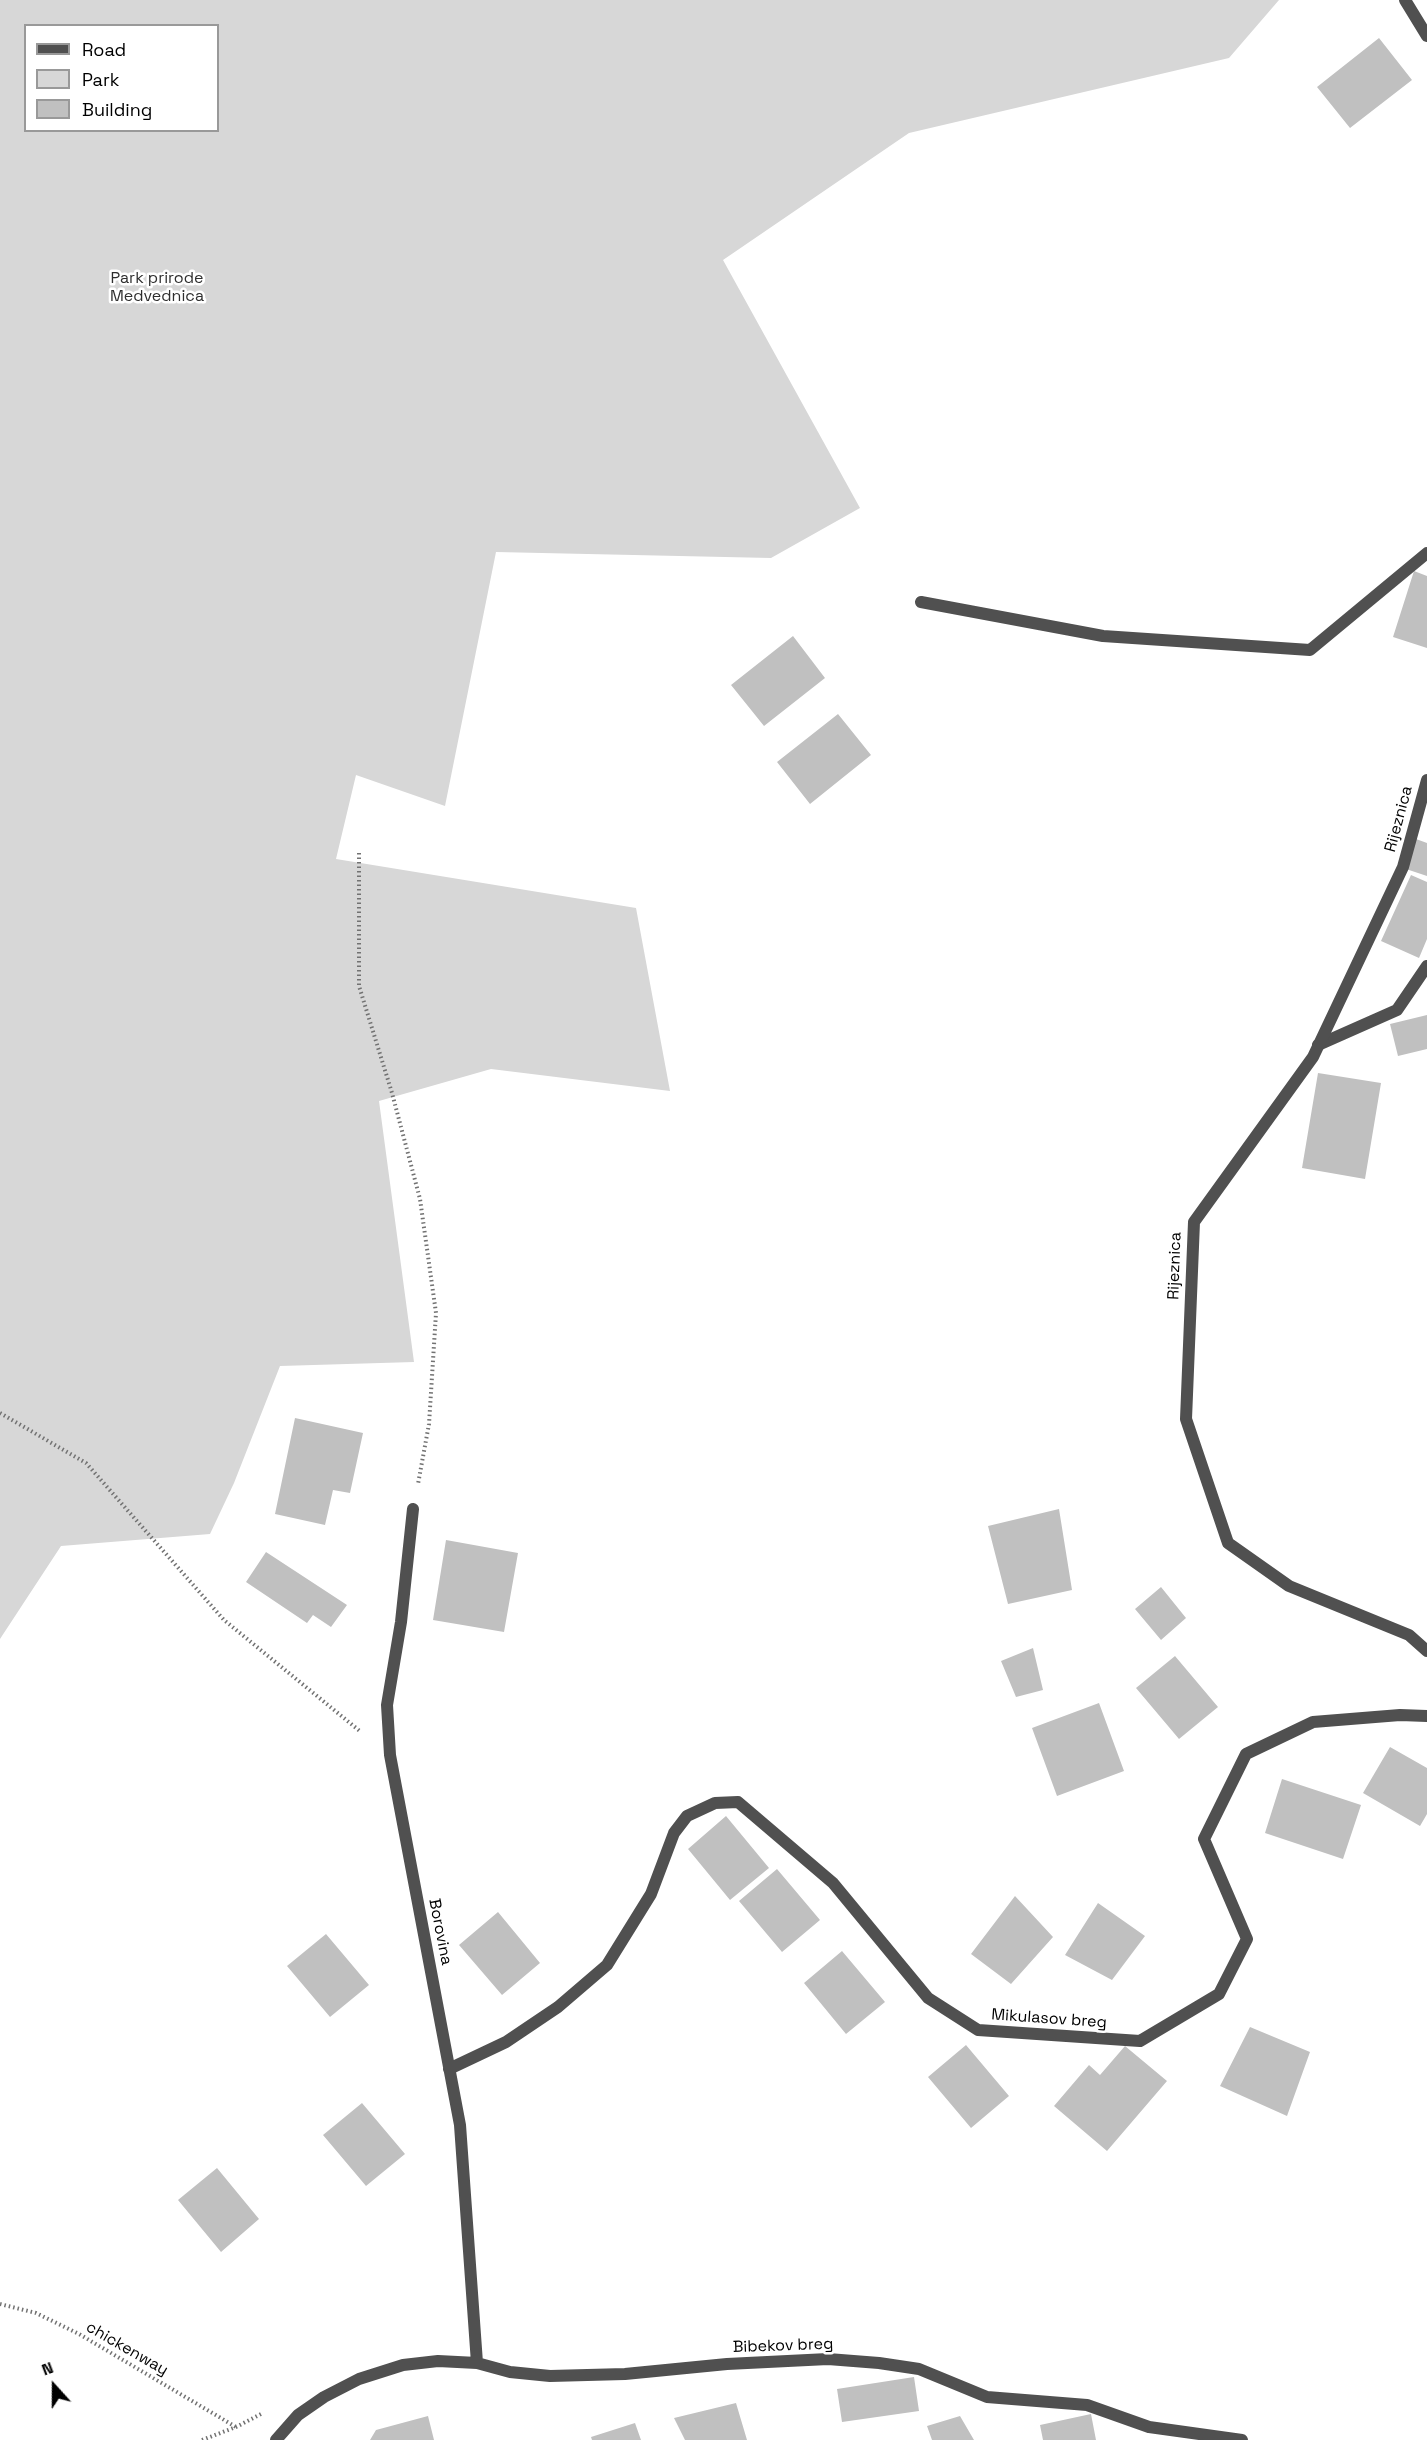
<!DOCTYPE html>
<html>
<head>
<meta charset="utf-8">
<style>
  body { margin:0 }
  #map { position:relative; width:1427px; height:2440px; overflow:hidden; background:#fff; font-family:"Space Grotesk",sans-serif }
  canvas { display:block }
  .legend { position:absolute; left:24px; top:24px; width:195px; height:108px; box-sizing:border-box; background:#fff; border:2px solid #999; margin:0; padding:8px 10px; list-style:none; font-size:18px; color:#000 }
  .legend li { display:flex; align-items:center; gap:12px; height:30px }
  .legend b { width:30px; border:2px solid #999 }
  .north { position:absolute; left:24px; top:2356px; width:60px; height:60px; -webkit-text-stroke:4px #fff; paint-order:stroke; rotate:339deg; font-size:16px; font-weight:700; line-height:24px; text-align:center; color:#000 }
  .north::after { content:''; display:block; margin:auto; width:21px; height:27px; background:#000; clip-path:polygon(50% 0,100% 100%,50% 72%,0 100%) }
</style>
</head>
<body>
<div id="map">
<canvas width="1427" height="2440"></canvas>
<ul class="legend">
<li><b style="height:8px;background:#505050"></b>Road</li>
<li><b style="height:16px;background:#d7d7d7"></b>Park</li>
<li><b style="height:16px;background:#c0c0c0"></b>Building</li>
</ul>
<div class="north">N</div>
</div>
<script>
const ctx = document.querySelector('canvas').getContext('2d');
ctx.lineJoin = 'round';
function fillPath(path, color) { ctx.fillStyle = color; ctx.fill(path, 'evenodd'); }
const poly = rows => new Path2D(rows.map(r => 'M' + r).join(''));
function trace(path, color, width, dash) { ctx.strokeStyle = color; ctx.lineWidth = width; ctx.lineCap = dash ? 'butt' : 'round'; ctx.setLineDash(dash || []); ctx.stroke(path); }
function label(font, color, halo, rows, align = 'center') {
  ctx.font = font + ' "Space Grotesk",sans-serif'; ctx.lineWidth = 5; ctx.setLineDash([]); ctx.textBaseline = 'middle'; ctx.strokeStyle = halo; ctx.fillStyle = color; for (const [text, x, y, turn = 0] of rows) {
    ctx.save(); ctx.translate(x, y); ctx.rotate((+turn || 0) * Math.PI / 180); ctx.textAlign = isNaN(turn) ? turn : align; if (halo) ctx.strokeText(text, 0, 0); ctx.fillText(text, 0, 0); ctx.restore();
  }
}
const green = poly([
  [0,0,1279,0,1229,58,909,133,723,260,860,508,771,558,496,552,445,806,356,775,336,859,636,908,670,1091,491,1069,379,1101,414,1362,280,1366,234,1483,210,1534,61,1546,0,1639],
  [26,26,218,26,218,130,26,130]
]);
const building = poly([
  [1379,38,1412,80,1350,128,1317,87],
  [1414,571,1427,576,1427,648,1393,637],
  [793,636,825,678,764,726,731,685],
  [838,714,871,755,810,804,777,762],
  [1416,839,1427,843,1427,876,1406,869],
  [1411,875,1427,882,1427,939,1419,958,1381,941],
  [1427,1015,1427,1049,1398,1056,1390,1024],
  [1318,1073,1381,1083,1365,1179,1302,1168],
  [295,1418,363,1433,350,1493,333,1490,325,1525,275,1514],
  [1059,1509,1072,1590,1008,1604,988,1526],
  [446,1540,518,1553,504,1632,433,1620],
  [266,1552,347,1605,331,1627,313,1615,307,1623,246,1582],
  [1161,1587,1186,1618,1161,1640,1135,1609],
  [1033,1648,1043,1690,1016,1697,1001,1661],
  [1175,1656,1218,1707,1179,1739,1136,1688],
  [1099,1703,1124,1771,1057,1796,1032,1728],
  [1390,1747,1427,1768,1427,1814,1420,1826,1363,1793],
  [1282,1779,1361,1805,1343,1859,1265,1833],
  [726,1816,769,1868,730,1900,688,1849],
  [777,1869,820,1920,782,1952,739,1901],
  [1015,1896,1053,1937,1011,1984,971,1954],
  [1098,1903,1145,1936,1112,1980,1065,1955],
  [498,1912,540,1963,502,1995,459,1945],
  [326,1934,369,1985,330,2017,287,1966],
  [842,1951,885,2002,846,2034,804,1983],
  [1250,2027,1310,2052,1287,2116,1220,2086],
  [966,2045,1009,2096,971,2128,928,2077],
  [1125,2046,1167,2081,1107,2151,1054,2106,1089,2065,1100,2075],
  [362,2103,405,2154,366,2186,323,2135],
  [217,2168,259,2219,221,2252,178,2200],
  [914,2377,919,2411,842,2422,837,2389],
  [736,2403,747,2440,685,2440,674,2418],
  [1091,2414,1096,2440,1043,2440,1040,2425],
  [428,2416,434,2440,370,2440,376,2430],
  [960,2416,974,2440,932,2440,927,2426],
  [635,2423,641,2440,592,2440,591,2437]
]);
const path = poly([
  [359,853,359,986,392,1093,420,1199,436,1313,429,1424,418,1484],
  [0,1413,86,1463,224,1620,361,1732],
  [0,2304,36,2313,79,2334,236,2427],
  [202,2440,236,2427,261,2414]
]);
const service = poly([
  [921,602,1103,636,1310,650,1427,553],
  [1318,1045,1397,1010,1427,966]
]);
const minor = poly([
  [1405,0,1427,36],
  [1427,780,1403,867,1313,1057,1194,1222,1186,1419,1228,1543,1289,1586,1409,1635,1427,1651],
  [413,1509,401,1622,387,1705,390,1755,460,2125,477,2363],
  [449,2069,506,2042,558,2007,607,1965,651,1894,674,1833,687,1816,715,1803,738,1802,833,1883,928,1998,978,2030,1140,2041,1219,1994,1247,1939,1204,1839,1246,1754,1313,1722,1400,1715,1427,1716],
  [276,2440,298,2415,324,2397,359,2379,403,2365,438,2361,477,2363,510,2372,550,2376,625,2374,727,2364,828,2359,879,2363,919,2369,987,2397,1087,2405,1149,2427,1242,2440]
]);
const parkNames = [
  ["Park prirode",157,279],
  ["Medvednica",157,297]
];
const streetNames = [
  ["Rijeznica",1399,819,-75],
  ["Rijeznica",1175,1266,-88],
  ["Borovina",440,1932,79],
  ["Mikulasov breg",1049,2019,4],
  ["Bibekov breg",783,2346,-2],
  ["chickenway",127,2349,30]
];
fillPath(green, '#d7d7d7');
fillPath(building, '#c0c0c0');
trace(path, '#727272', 4, [1.5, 3]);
trace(service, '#505050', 12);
trace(minor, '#505050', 12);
label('16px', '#2e2e2e', '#fff', parkNames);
label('16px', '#000', '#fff', streetNames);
</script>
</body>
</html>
